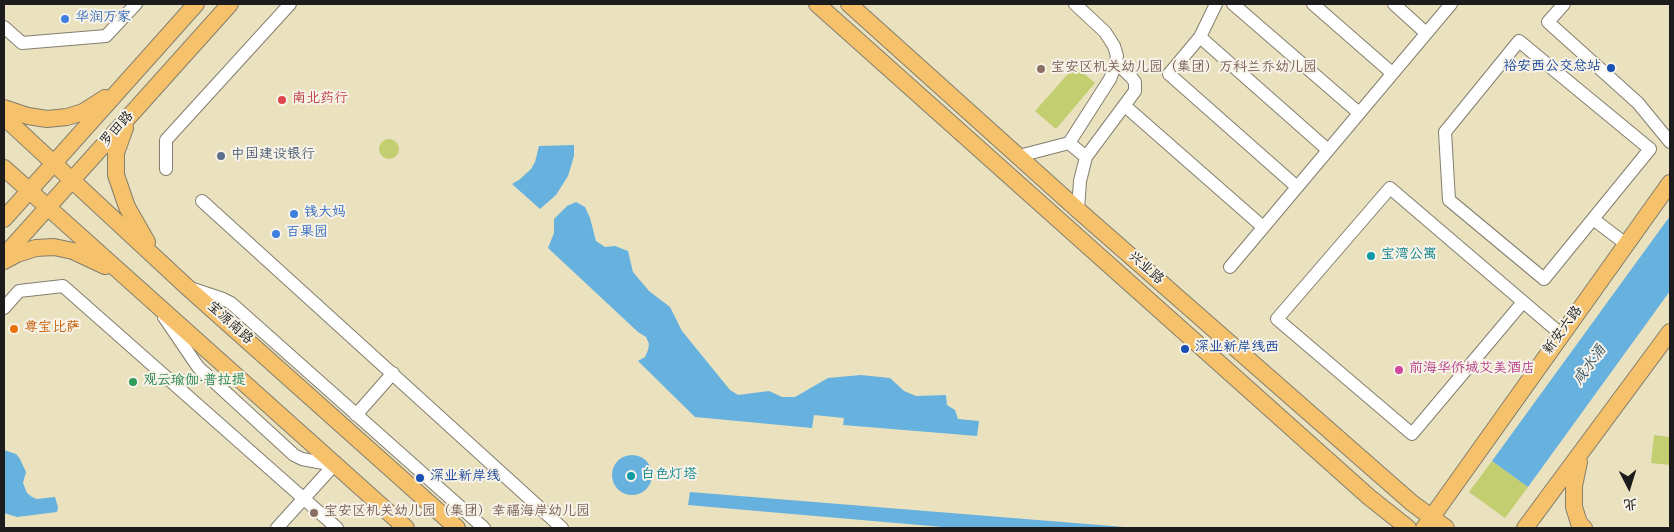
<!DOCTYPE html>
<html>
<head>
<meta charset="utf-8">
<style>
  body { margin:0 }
  #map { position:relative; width:1674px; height:532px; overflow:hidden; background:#eae1bf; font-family:"Gochi Hand","LXGW WenKai TC",sans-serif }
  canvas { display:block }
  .frame { position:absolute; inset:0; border:5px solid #1c1c1c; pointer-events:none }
  .north { position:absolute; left:1604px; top:462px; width:50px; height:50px; -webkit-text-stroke:4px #f7f3e8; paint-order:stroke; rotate:175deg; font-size:14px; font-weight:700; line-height:20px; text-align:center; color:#1c1c1c }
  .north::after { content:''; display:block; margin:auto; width:18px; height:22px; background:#1c1c1c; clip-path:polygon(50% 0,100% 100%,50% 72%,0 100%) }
</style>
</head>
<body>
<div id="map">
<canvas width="1674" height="532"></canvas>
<div class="frame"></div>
<div class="north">北</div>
</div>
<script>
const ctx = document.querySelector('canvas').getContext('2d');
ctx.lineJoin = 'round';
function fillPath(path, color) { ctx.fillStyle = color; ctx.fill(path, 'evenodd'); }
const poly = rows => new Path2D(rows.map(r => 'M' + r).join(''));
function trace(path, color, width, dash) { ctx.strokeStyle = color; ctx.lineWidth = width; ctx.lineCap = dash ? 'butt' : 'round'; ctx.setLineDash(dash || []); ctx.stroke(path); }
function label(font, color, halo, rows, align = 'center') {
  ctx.font = font + ' "Gochi Hand","LXGW WenKai TC",sans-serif'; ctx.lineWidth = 4; ctx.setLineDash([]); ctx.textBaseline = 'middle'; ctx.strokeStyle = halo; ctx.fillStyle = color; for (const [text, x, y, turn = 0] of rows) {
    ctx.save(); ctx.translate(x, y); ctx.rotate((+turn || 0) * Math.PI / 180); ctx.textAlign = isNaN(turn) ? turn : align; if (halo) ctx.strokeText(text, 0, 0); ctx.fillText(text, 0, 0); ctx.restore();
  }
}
const green = poly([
  [1075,66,1095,83,1056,129,1035,111],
  '379 149a10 10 0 1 1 20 0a10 10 0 1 1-20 0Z',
  [1654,435,1670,437,1670,465,1651,463],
  [1492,461,1528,487,1505,518,1469,492]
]);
const water = poly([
  [574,145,574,156,568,176,556,195,540,209,512,184,519,180,531,169,535,162,539,146],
  [576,202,585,207,590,218,596,241,605,247,615,246,628,251,633,272,649,291,670,307,682,331,730,390,738,395,769,391,782,397,795,397,828,378,861,375,890,378,904,391,916,396,946,395,947,405,955,410,958,419,979,421,977,436,843,425,844,418,814,415,812,428,695,417,638,361,645,357,648,350,649,344,646,337,638,332,548,248,554,233,554,219,567,206],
  [1670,216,1670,291,1528,487,1492,461],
  [4,450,16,454,20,459,26,472,23,483,27,493,32,497,37,499,55,497,58,507,57,512,17,517,4,513],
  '612 475a20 20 0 1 1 40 0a20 20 0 1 1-40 0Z',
  [690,492,1137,528,954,528,688,505]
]);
const minor = poly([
  [1216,4,1200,37,1169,74,1297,187],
  [1233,4,1359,113],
  [1313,4,1392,73],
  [1394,4,1426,33],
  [1564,4,1548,22,1638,103,1670,142],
  [4,27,22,43,106,36,136,4],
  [1200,37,1328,150],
  [1519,41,1650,149,1544,279,1449,200,1445,132,1519,41],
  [1125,106,1263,227],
  [1069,143,1110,79,1115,66,1117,56,1114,46,1105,32,1075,4],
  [1019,156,1069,143,1086,157,1080,181,1078,210],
  [1086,157,1135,91,1135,82,1131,77,1116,62],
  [166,169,166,140,290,4],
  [202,201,562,528],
  [1593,219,1626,244],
  [1230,267,1451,4],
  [190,288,223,299,231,303,484,528],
  [1523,302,1412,434,1277,319,1390,188,1562,335],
  [4,308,19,291,63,286,337,528],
  [164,317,198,367,294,455,302,459,334,465],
  [356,415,393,373],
  [277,528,334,465]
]);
const major = poly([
  [817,4,1369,497,1408,528],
  [849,4,1078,210,1412,503,1446,528],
  [4,108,28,116,47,119,67,117,83,112,105,98],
  [4,117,187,287,457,528],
  [125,128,116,153,116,175,127,207,147,242],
  [4,168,406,528],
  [4,219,196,4],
  [4,256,230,4],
  [4,261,17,254,36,248,54,247,73,251,105,266],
  [1579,462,1574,486,1574,507,1579,523,1584,528],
  [1424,528,1670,183],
  [1525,528,1670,332]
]);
const markers = [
  [65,19,5,"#3f7fe0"],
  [1611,68,5,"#1a4fb4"],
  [1041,69,5,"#8d6e63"],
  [282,100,5,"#e0444e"],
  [221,156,5,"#5c6f8a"],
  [294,214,5,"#3f7fe0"],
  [276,234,5,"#3f7fe0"],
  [1371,256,5,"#0f9aa8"],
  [14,329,5,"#e8710a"],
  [1185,349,5,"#1a4fb4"],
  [1399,370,5,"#d1479c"],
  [133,382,5,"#2e9e5b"],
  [631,476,5,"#0f9aa8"],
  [420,478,5,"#1a4fb4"],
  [314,513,5,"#8d6e63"]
];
const shopNames = [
  ["华润万家",75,19],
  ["钱大妈",304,214],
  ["百果园",286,234]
];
const transitNames = [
  ["裕安西公交总站",1601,68,"right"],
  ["深业新岸线西",1195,349],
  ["深业新岸线",430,478]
];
const educationNames = [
  ["宝安区机关幼儿园（集团）万科兰乔幼儿园",1051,69],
  ["宝安区机关幼儿园（集团）幸福海岸幼儿园",324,513]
];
const healthNames = [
  ["南北药行",292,100]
];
const streetNames = [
  ["罗田路",118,130,-48],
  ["兴业路",1145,269,41],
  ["宝源南路",229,324,42],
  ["新安六路",1564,331,-54]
];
const serviceNames = [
  ["中国建设银行",231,156]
];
const cultureNames = [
  ["宝湾公寓",1381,256],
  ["白色灯塔",641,476]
];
const foodNames = [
  ["尊宝比萨",24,329]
];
const hotelNames = [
  ["前海华侨城艾美酒店",1409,370]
];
const leisureNames = [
  ["观云瑜伽·普拉提",143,382]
];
const waterNames = [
  ["咸水涌",1591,366,-54]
];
fillPath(green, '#c2ce70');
fillPath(water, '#67b1df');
trace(minor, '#837e6e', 14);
trace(major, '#837e6e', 18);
trace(minor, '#fff', 12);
trace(major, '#f5c16b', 16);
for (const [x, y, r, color] of markers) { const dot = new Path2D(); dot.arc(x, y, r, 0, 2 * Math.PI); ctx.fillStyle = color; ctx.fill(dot); trace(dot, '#f7f3e8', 2); }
label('14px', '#366cbe', '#f7f3e8', shopNames, 'left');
label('14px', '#164399', '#f7f3e8', transitNames, 'left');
label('14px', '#785e54', '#f7f3e8', educationNames, 'left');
label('14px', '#be3a42', '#f7f3e8', healthNames, 'left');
label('14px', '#1c1c1c', '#f7f3e8', streetNames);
label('14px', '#4e5e75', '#f7f3e8', serviceNames, 'left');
label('14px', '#0d838f', '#f7f3e8', cultureNames, 'left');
label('14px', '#c56008', '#f7f3e8', foodNames, 'left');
label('14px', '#b23c85', '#f7f3e8', hotelNames, 'left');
label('14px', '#27864d', '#f7f3e8', leisureNames, 'left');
label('italic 15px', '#3a586a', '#f7f3e8', waterNames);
</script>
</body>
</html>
